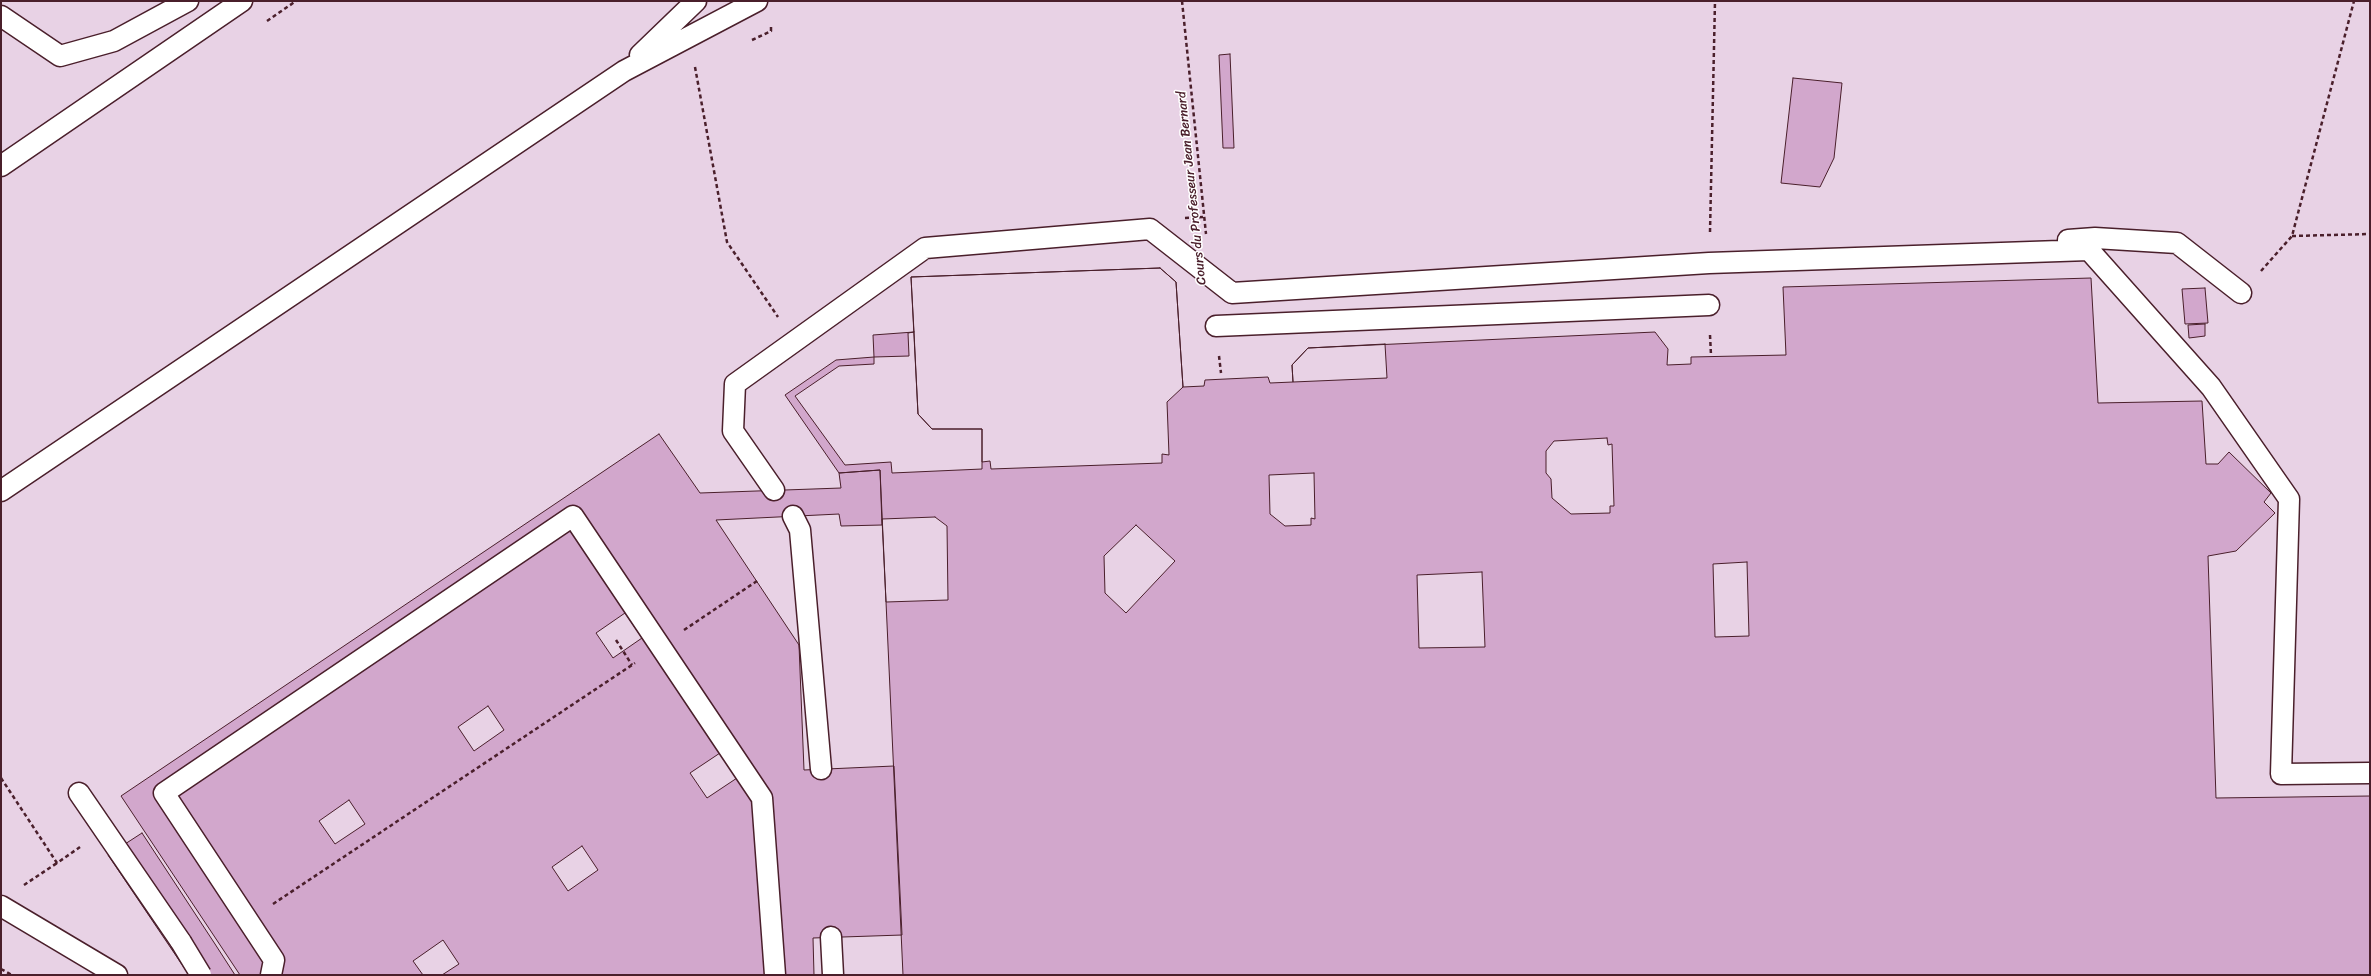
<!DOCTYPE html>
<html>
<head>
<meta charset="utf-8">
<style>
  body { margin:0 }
  #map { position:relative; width:2371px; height:976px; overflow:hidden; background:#f2e5f0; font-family:Sriracha,sans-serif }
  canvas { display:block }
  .frame { position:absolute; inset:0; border:2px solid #4a1f2b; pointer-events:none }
</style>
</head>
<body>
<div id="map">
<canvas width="2371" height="976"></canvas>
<div class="frame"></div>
</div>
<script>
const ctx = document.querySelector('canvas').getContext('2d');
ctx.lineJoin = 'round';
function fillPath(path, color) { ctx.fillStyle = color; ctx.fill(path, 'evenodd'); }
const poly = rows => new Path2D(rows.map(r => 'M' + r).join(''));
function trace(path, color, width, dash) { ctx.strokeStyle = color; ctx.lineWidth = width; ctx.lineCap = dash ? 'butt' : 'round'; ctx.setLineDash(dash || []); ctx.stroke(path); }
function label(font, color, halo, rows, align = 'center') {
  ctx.font = font + ' Sriracha,sans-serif'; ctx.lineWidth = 3; ctx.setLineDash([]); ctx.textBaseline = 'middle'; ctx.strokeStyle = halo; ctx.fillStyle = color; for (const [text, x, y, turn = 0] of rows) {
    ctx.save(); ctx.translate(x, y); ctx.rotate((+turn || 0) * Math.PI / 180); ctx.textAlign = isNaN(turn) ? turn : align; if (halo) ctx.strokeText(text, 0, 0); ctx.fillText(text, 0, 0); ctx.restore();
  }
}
const built = poly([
  [1,1,2370,1,2370,975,1,975]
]);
const building = poly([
  [1230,54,1234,148,1223,148,1219,55,1230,54],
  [1793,78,1842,83,1834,158,1820,187,1781,183,1793,78],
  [1160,268,1176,282,1183,387,1204,386,1205,380,1268,377,1270,383,1293,382,1292,365,1308,348,1655,332,1668,349,1667,365,1691,364,1691,357,1786,355,1783,287,2091,278,2098,403,2202,401,2206,464,2218,464,2229,452,2271,493,2264,502,2275,513,2236,551,2208,556,2216,798,2370,796,2370,975,903,975,880,470,839,473,785,395,836,360,874,357,873,335,914,332,911,277,1160,268],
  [1160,268,1176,282,1183,387,1167,402,1169,455,1162,454,1162,463,991,469,990,461,982,462,982,429,932,429,918,414,911,277,1160,268],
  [2205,288,2208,323,2185,324,2182,289,2205,288],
  [2205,324,2205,336,2189,338,2188,325,2205,324],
  [914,332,918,414,932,429,982,429,982,469,892,473,891,462,845,465,795,396,839,366,874,364,874,357,909,356,908,333,914,332],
  [1385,344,1387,378,1293,382,1292,365,1308,348,1385,344],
  [659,434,700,493,841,488,839,473,880,470,882,525,841,526,839,514,716,520,799,645,804,770,894,766,902,935,813,938,814,975,442,975,459,964,443,940,413,961,423,975,240,975,121,796,659,434],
  [625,613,642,638,613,658,596,633,625,613],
  [488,706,504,730,474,751,458,727,488,706],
  [720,753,737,778,707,798,690,773,720,753],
  [349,800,365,824,335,844,319,821,349,800],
  [582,846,598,870,568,891,552,867,582,846],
  [1607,438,1608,445,1612,444,1614,506,1610,506,1610,513,1571,514,1552,498,1551,479,1546,473,1546,451,1554,441,1607,438],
  [1314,473,1315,519,1311,518,1311,525,1285,526,1270,514,1269,475,1314,473],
  [935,517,947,526,948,600,886,602,882,519,935,517],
  [1136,525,1175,561,1126,613,1105,593,1104,556,1136,525],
  [1747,562,1749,636,1715,637,1713,564,1747,562],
  [1482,572,1485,647,1419,648,1417,575,1482,572],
  [142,833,215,944,235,975,189,975,108,855,142,833]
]);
const path = poly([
  [1182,1,1206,234],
  [267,21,296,1],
  [752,40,771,31,771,27],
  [695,67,727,242,778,317],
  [1185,218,1204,217],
  [1710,232,1715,1],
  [2292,236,2370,234],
  [2261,271,2292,236,2354,1],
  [1710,335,1711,355],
  [1219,356,1221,373],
  [684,630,757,581],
  [616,640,632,665],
  [1,778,57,863,80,847],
  [24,885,57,863],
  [273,904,635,663],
  [1,969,12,975]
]);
const service = poly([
  [1,16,60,56,114,41,188,1],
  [640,55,696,1],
  [1,166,242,1],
  [2068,240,2095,238,2177,243,2241,293],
  [1216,326,1709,305],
  [774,490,733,431,735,384,925,248,1150,229,1232,293,1709,263,2089,250,2211,387,2289,499,2281,774,2370,773],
  [1,491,624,71,757,1],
  [793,516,800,530,821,769],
  [79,793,181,942],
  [1,906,117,975],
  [831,937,833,975],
  [271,975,274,960,164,793,573,516,762,798,775,975]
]);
const serviceBridge = poly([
  [181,942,201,975]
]);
const streetNames = [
  ["Cours du Professeur Jean Bernard",1192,188,-96]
];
fillPath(built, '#e8d2e5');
fillPath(building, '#d2a7cc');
trace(building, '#4a1f2b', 1);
trace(service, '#4a1f2b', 23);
trace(path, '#4a1f2b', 2.5, [4, 3]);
trace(service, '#fff', 20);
trace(serviceBridge, '#4a1f2b', 23, []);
trace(serviceBridge, '#fff', 20);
label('13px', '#4a1f2b', '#fff', streetNames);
</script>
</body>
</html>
